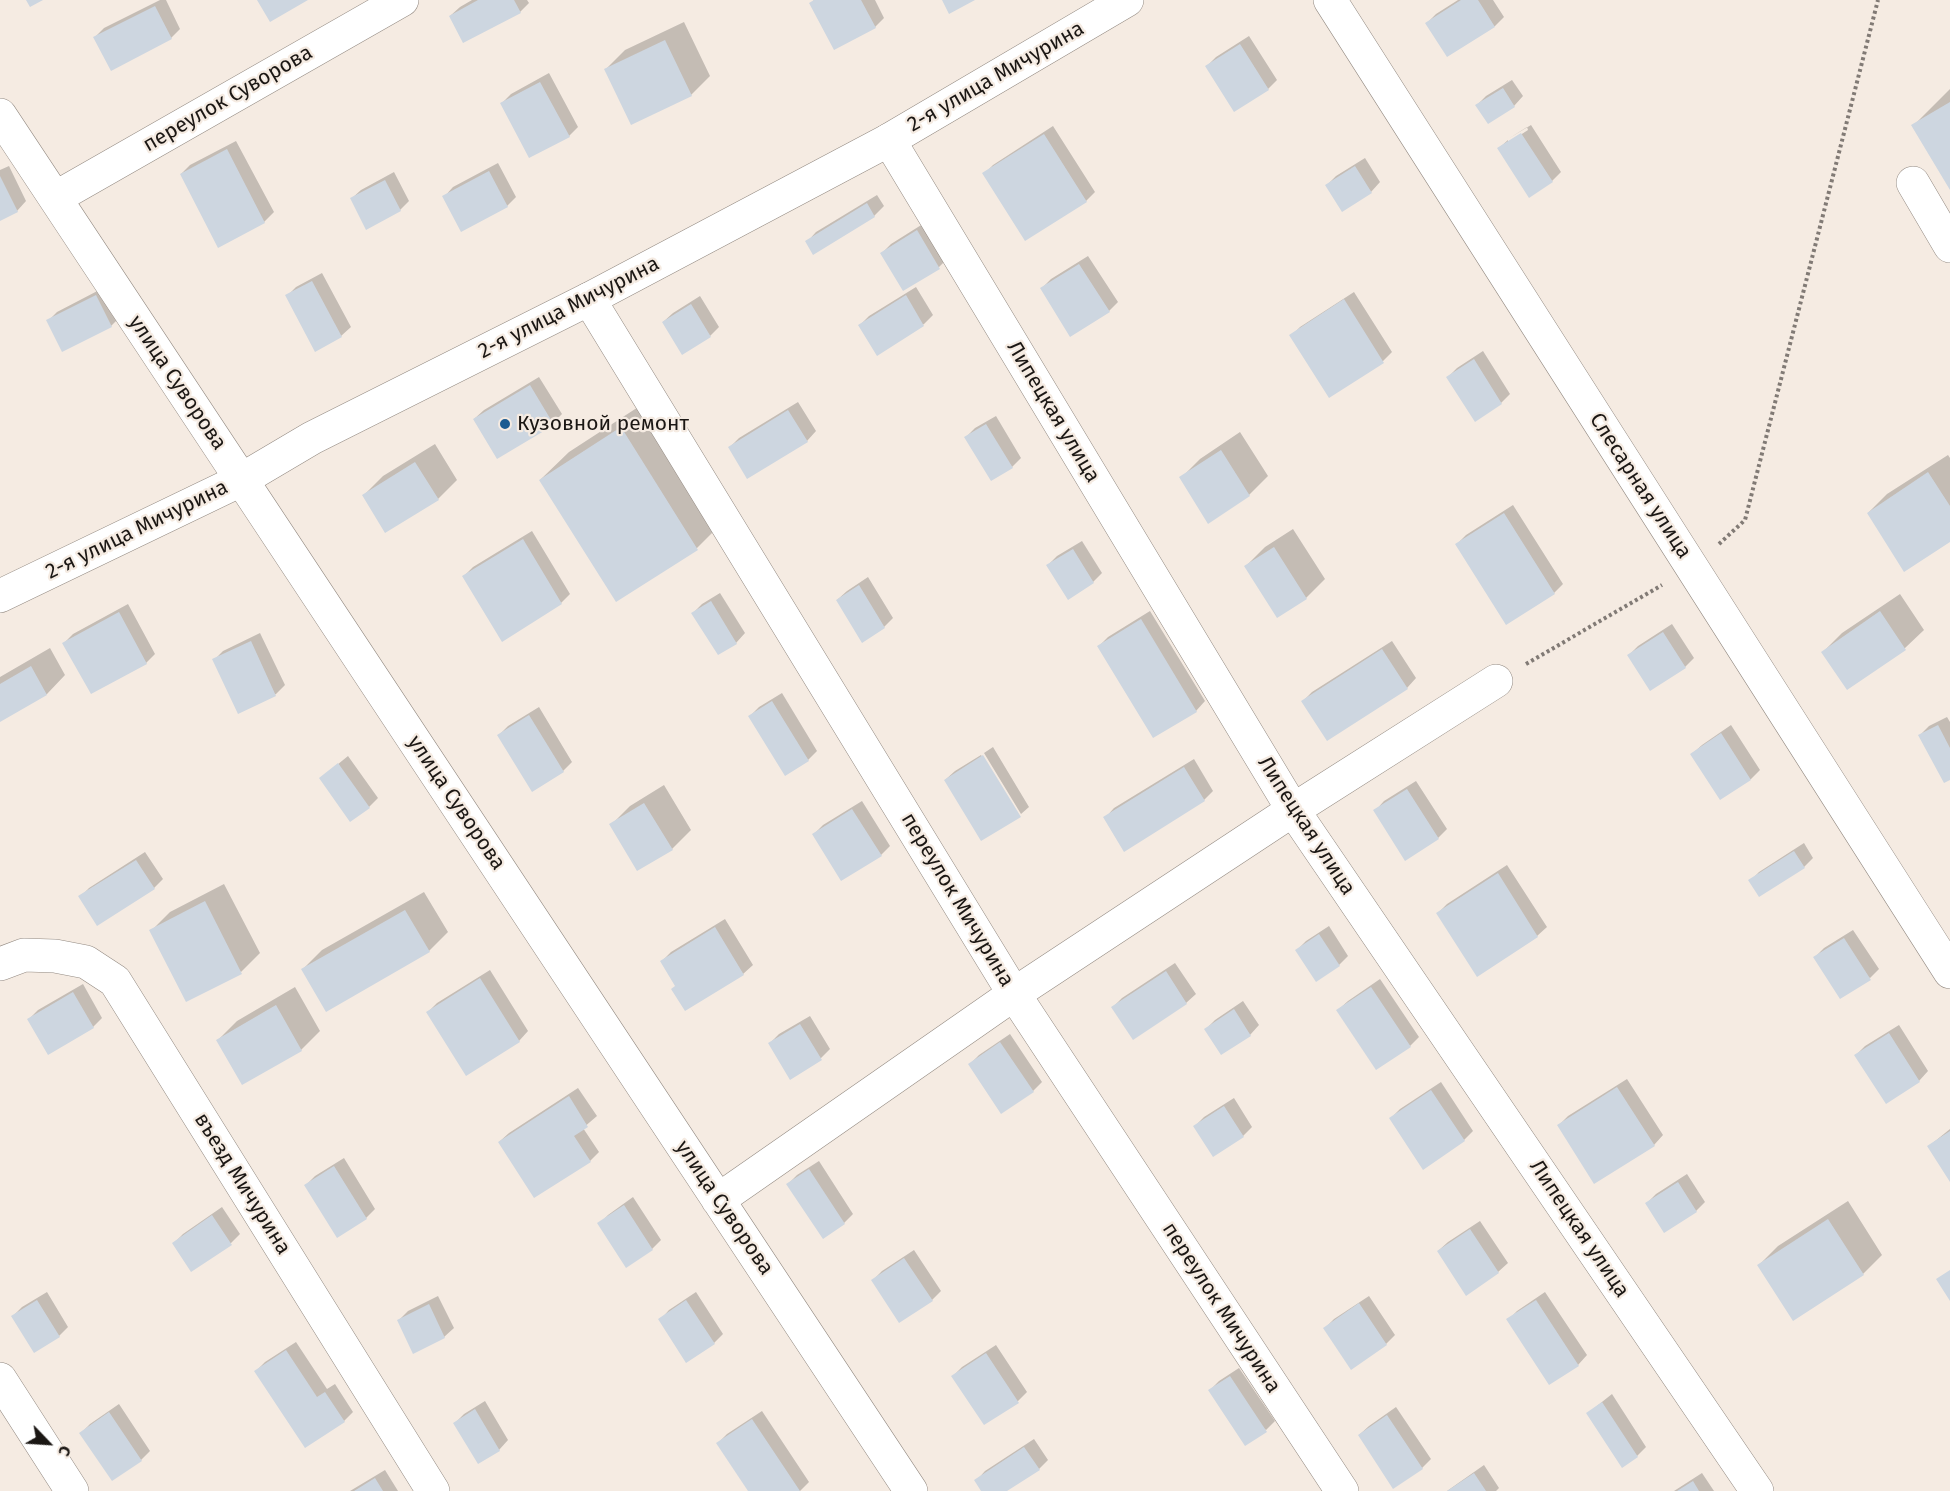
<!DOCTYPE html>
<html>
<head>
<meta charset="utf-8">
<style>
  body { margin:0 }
  #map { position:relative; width:1950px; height:1491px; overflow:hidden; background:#f5ebe2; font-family:"Fira Sans",sans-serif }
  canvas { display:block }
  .north { position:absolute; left:18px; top:1413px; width:60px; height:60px; -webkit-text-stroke:4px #f5ebe2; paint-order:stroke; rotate:115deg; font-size:16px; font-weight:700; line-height:24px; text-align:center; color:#1b1714 }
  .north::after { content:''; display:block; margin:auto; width:21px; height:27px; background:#1b1714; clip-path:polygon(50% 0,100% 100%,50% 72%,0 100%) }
</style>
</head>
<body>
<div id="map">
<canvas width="1950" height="1491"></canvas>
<div class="north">С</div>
</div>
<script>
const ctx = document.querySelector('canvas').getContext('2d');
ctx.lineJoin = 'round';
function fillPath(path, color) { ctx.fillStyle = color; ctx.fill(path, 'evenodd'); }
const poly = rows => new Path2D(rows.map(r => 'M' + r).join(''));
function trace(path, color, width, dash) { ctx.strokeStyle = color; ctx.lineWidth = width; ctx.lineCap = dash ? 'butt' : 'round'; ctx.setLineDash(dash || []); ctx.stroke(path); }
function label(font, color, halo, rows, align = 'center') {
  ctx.font = font + ' "Fira Sans",sans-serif'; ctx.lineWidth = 4.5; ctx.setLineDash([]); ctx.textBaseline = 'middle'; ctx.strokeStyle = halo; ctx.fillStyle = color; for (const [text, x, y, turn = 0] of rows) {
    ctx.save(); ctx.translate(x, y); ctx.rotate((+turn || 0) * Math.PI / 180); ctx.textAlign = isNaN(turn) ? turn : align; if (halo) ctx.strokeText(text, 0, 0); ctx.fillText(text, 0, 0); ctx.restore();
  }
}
const shadow = poly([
  [160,0,166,0,180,29,171,38,95,37,104,28],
  [472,0,527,0,529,3,520,12,450,16,460,7],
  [814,0,875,0,884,18,875,27,811,3],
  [1458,0,1493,0,1504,17,1495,26,1448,55,1427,23,1436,14],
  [684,22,710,76,691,95,606,69,625,50],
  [1249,36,1277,80,1268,89,1234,110,1207,66,1216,57],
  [549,73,578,127,569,136,502,103,511,94],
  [1512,80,1523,96,1514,106,1477,105,1486,96],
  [1950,89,1950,187,1913,126],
  [1531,125,1561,172,1552,181,1499,148,1508,140,1508,143,1528,130,1527,127,1508,139],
  [1053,126,1095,192,1086,201,984,174,993,165],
  [236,141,274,212,264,222,219,246,181,174,190,165],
  [1365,158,1380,182,1371,192,1327,185,1336,176],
  [498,163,516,197,507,206,444,197,453,187],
  [9,166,26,201,17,211,0,219,0,170],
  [394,172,409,201,400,210,351,199,361,190],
  [877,195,884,206,874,216,814,253,807,242,816,232],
  [926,222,948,258,939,267,904,288,882,253,891,244],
  [1088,256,1118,302,1109,311,1041,289,1051,279],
  [322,273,351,327,341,336,287,296,296,287],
  [105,287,120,317,111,326,48,321,57,312],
  [916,287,933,315,924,324,877,354,860,325,869,316],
  [1354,292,1392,352,1383,361,1329,396,1291,336,1300,327],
  [700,296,719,327,710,336,663,322,673,313],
  [1483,351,1510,394,1501,403,1448,377,1457,368],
  [539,377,562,414,553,423,474,419,484,410],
  [649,400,725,520,697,548,617,600,540,480,569,452],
  [798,402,816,431,807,441,730,447,739,438],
  [996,416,1021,458,1012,467,966,437,975,428],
  [1240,432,1268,476,1249,495,1181,478,1200,459],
  [435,444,457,480,438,499,364,495,383,476],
  [1948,455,1950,458,1950,541,1868,513,1887,494],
  [1513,505,1563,584,1554,593,1457,544,1466,535],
  [1293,529,1325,579,1306,598,1278,616,1246,566,1265,547],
  [532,531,570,594,561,603,464,576,473,567],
  [1082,541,1102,573,1093,582,1048,565,1057,556],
  [868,577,893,618,884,627,837,600,847,591],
  [720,593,745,633,736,643,693,613,702,604],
  [1900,594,1924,630,1905,648,1847,688,1823,652,1842,633],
  [128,604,155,654,146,663,64,643,73,634],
  [1150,611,1205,701,1196,711,1153,736,1099,646,1108,637],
  [1672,624,1694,658,1685,667,1629,655,1638,646],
  [260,633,285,685,276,694,239,712,214,660,223,651],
  [1392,641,1416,678,1407,688,1327,739,1303,701,1312,692],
  [50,648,65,675,47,694,0,720,0,677],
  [782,693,817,751,808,760,750,716,759,707],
  [539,707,572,762,563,771,499,735,508,726],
  [1947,717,1950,722,1950,778,1920,735,1929,726],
  [1731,725,1760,770,1751,779,1720,798,1692,754,1702,745],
  [993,747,1029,807,1021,814,984,753],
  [981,755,1018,815,945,780,955,771],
  [348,756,378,798,369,807,321,778],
  [1194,759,1213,791,1204,800,1105,818,1114,808],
  [1416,781,1447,829,1438,838,1375,811,1384,801],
  [664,785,691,830,672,849,638,869,611,825,630,806],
  [862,801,890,846,881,855,814,834,823,825],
  [1804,843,1813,858,1804,867,1750,881,1759,872],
  [145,852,163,879,154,888,80,897,89,888],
  [1507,865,1547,927,1537,936,1477,975,1438,913,1447,904],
  [224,884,260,953,241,972,151,931,170,912],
  [424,892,448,932,429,951,303,969,322,950],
  [725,919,753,965,743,974,686,1009,677,985,662,961,671,952],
  [1329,926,1348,956,1339,965,1297,950,1306,941],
  [1853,930,1879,969,1870,978,1815,957,1824,948],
  [1175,963,1196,994,1186,1003,1113,1007,1122,998],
  [490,970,528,1031,519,1041,428,1012,437,1003],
  [1380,979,1419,1037,1410,1046,1338,1010,1348,1001],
  [83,984,102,1018,93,1027,29,1019,38,1010],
  [295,987,320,1031,301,1050,243,1083,218,1040,237,1021],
  [1243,1001,1259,1025,1250,1035,1222,1053,1206,1029,1215,1020],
  [810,1016,830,1049,821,1058,790,1077,770,1043,779,1034],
  [1899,1025,1928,1071,1919,1081,1886,1102,1856,1055,1865,1046],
  [1010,1034,1042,1082,1033,1091,970,1064,979,1055],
  [1627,1079,1663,1135,1654,1145,1558,1126,1568,1116],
  [1441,1082,1473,1131,1464,1140,1391,1118,1400,1109],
  [578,1088,597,1116,583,1128,599,1152,590,1161,499,1142,509,1133],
  [1234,1098,1252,1127,1243,1136,1214,1155,1195,1126,1204,1117],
  [1950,1129,1950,1179,1929,1146],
  [344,1158,375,1209,366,1218,306,1185,315,1176],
  [819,1161,853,1214,844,1223,823,1237,788,1184,797,1175],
  [1687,1174,1705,1202,1696,1211,1647,1203,1656,1194],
  [633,1197,661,1240,652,1249,599,1224,608,1215],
  [1848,1201,1882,1255,1863,1274,1759,1265,1778,1246],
  [222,1207,240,1234,231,1243,192,1270,174,1243,183,1234],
  [1480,1221,1508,1263,1498,1272,1467,1293,1438,1251,1448,1242],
  [914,1250,941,1291,932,1300,873,1280,882,1271],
  [47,1292,68,1327,59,1336,13,1316,22,1307],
  [696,1292,723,1334,714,1343,660,1320,669,1310],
  [1545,1292,1587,1355,1578,1365,1549,1383,1508,1320,1517,1311],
  [438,1296,454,1328,444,1337,399,1320,408,1311],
  [1369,1296,1395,1335,1386,1344,1325,1328,1334,1319],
  [296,1342,327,1389,335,1384,353,1412,344,1421,256,1371,265,1362],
  [996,1345,1027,1392,1018,1401,985,1423,953,1376,962,1367],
  [1239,1368,1275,1421,1266,1430,1210,1390,1219,1381],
  [1612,1394,1646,1447,1637,1456,1588,1413],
  [485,1401,508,1440,499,1450,479,1462,455,1423,464,1414],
  [119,1404,150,1451,141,1460,81,1433,90,1424],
  [1396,1407,1431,1459,1422,1468,1359,1435,1369,1426],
  [762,1411,809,1482,800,1491,750,1491,718,1443,727,1434],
  [1034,1439,1048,1460,1039,1469,1005,1491,983,1491,976,1481,985,1471],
  [1484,1465,1499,1488,1496,1491,1447,1491],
  [385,1470,398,1491,350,1491],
  [1702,1473,1714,1491,1674,1491]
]);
const building = poly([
  [26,0,43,0,30,7],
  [257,0,308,0,270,22],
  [478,0,514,0,521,13,463,43,449,16],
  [814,0,861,0,876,28,834,50,809,3],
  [942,0,975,0,949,14],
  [1461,0,1478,0,1495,27,1447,57,1425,23],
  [155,6,172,39,111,71,93,37],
  [665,40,692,96,631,125,604,69],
  [1240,44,1269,90,1234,112,1205,66],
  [540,82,570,137,529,158,500,103],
  [1503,88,1515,107,1488,124,1475,105],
  [1950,102,1950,190,1911,125],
  [1521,133,1553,182,1529,198,1497,148],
  [1044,134,1087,202,1025,241,982,173],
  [227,149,265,223,218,248,180,174],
  [1355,166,1372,193,1342,212,1325,185],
  [489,171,508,207,461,232,442,196],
  [0,176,18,212,0,221],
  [385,180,401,211,366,230,350,198],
  [867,203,875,217,813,255,805,241],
  [917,230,940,269,903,291,880,253],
  [1079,264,1110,312,1070,337,1040,288],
  [312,281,342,337,315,352,285,295],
  [96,295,112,327,62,352,46,320],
  [906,295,924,326,877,356,858,325],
  [1344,299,1384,363,1329,398,1289,335],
  [691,304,711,337,682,355,662,322],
  [1474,359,1502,404,1475,422,1446,377],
  [530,385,554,425,497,459,473,419],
  [788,410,808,442,747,479,728,447],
  [986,424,1013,468,991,481,964,437],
  [621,427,698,550,616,602,539,480],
  [1221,450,1250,496,1208,524,1179,477],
  [415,462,439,500,385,533,362,495],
  [1928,472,1950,506,1950,542,1904,572,1867,513],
  [1504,513,1555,594,1506,625,1455,544],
  [523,539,562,604,502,642,462,576],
  [1274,547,1307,599,1277,618,1244,566],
  [1073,549,1094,583,1068,600,1046,565],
  [859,585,885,628,862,643,836,600],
  [711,601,737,644,718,655,691,613],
  [1880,611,1906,650,1847,690,1821,652],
  [119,612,147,664,91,694,62,643],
  [1141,619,1197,712,1153,738,1097,646],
  [1663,632,1686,668,1650,691,1627,655],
  [251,641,276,696,238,714,212,659],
  [1382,649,1408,689,1327,741,1301,701],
  [31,666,47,695,0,722,0,684],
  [772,701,809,761,785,776,748,716],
  [529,715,564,772,532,792,497,735],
  [1938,725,1950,748,1950,780,1944,783,1918,735],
  [1721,733,1751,780,1720,800,1690,754],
  [983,755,1021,817,981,841,944,780],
  [338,763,370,808,350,822,319,778],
  [1184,767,1205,801,1124,852,1103,817],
  [1407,789,1439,839,1405,861,1373,810],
  [644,803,673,850,637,871,609,824],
  [852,809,882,856,841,881,812,834],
  [1794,851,1805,868,1759,897,1748,880],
  [136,860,155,889,97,926,78,896],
  [1498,873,1538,937,1477,977,1436,913],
  [205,901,242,974,186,1002,149,930],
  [405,910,430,952,326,1012,301,969],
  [715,927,744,975,685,1011,671,989,675,986,660,961],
  [1319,934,1340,966,1316,982,1295,950],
  [1844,938,1871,980,1840,999,1813,957],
  [1166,971,1187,1004,1133,1040,1111,1007],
  [480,978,520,1042,466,1076,426,1012],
  [1371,987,1411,1047,1376,1070,1336,1010],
  [73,992,94,1028,48,1055,27,1019],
  [276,1005,302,1051,242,1085,216,1040],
  [1234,1009,1251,1036,1221,1055,1204,1029],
  [800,1024,822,1060,790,1080,768,1043],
  [1889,1033,1920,1082,1886,1104,1854,1055],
  [1000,1042,1034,1092,1001,1114,968,1064],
  [1617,1087,1655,1146,1594,1184,1557,1125],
  [1431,1090,1465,1141,1423,1170,1389,1118],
  [569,1096,588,1127,574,1136,591,1162,534,1198,498,1142],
  [1224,1106,1244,1137,1213,1157,1193,1126],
  [1950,1131,1950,1182,1927,1146],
  [334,1166,367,1219,337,1238,304,1185],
  [809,1169,845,1224,823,1239,786,1184],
  [1678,1182,1697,1212,1664,1233,1645,1203],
  [624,1205,653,1250,626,1268,597,1223],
  [212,1215,232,1245,191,1272,172,1243],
  [1828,1219,1864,1275,1793,1321,1757,1265],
  [1470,1229,1499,1273,1466,1296,1437,1251],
  [904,1258,933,1301,899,1323,871,1280],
  [1950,1270,1950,1301,1936,1279],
  [37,1300,60,1337,34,1353,11,1316],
  [686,1300,715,1344,686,1363,658,1319],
  [1536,1300,1579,1366,1549,1385,1506,1319],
  [1359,1303,1387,1345,1351,1370,1323,1328],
  [429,1304,445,1338,413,1354,397,1320],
  [286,1350,317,1397,325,1392,345,1422,305,1448,254,1371],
  [986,1353,1019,1403,984,1425,951,1376],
  [1230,1376,1267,1432,1245,1446,1208,1390],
  [1602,1402,1638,1457,1622,1468,1586,1413],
  [475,1409,500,1451,478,1464,453,1423],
  [109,1412,142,1461,112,1481,79,1433],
  [1387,1415,1423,1469,1393,1489,1358,1435],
  [752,1419,800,1491,748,1491,716,1443],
  [1024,1447,1040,1470,1007,1491,981,1491,974,1480],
  [1474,1473,1486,1491,1447,1491],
  [375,1478,383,1491,354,1491],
  [1693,1481,1699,1491,1677,1491]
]);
const path = poly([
  [1719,544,1745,520,1878,0],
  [1526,664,1662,585]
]);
const minor = poly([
  [1330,0,1950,972],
  [0,115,911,1491],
  [889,140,1293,810,1757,1491],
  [1913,183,1950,246],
  [55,198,402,0],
  [589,299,1014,994,1342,1491],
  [0,964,24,955,55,956,86,962,115,981,433,1491],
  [718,1200,1014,994,1293,810,1496,681],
  [0,1379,72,1491]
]);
const major = poly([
  [0,596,241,480,312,438,589,299,889,140,1127,0]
]);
const markers = [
  [505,424,6,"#1b5b91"]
];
const streetNames = [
  ["2-я улица Мичурина",996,77,-30],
  ["переулок Суворова",228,99,-30],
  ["2-я улица Мичурина",569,308,-27],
  ["улица Суворова",177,383,56],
  ["Липецкая улица",1053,412,59],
  ["Слесарная улица",1640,486,57],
  ["2-я улица Мичурина",137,530,-26],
  ["улица Суворова",456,803,56],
  ["Липецкая улица",1306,826,57],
  ["переулок Мичурина",957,900,59],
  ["въезд Мичурина",242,1184,58],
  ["улица Суворова",724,1208,56],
  ["Липецкая улица",1579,1229,56],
  ["переулок Мичурина",1221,1308,57]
];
const poiNames = [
  ["Кузовной ремонт",517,424]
];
fillPath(shadow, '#0003');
fillPath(building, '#cdd6e0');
trace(minor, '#938a82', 34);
trace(major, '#938a82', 34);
trace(path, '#817a75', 4, [3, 3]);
trace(minor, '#fff', 33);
trace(major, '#fff', 33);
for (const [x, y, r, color] of markers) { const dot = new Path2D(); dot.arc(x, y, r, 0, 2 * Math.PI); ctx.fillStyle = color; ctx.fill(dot); trace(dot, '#f5ebe2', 2); }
label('21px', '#1b1714', '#f5ebe2', streetNames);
label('21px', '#1b1714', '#f5ebe2', poiNames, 'left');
</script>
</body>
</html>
